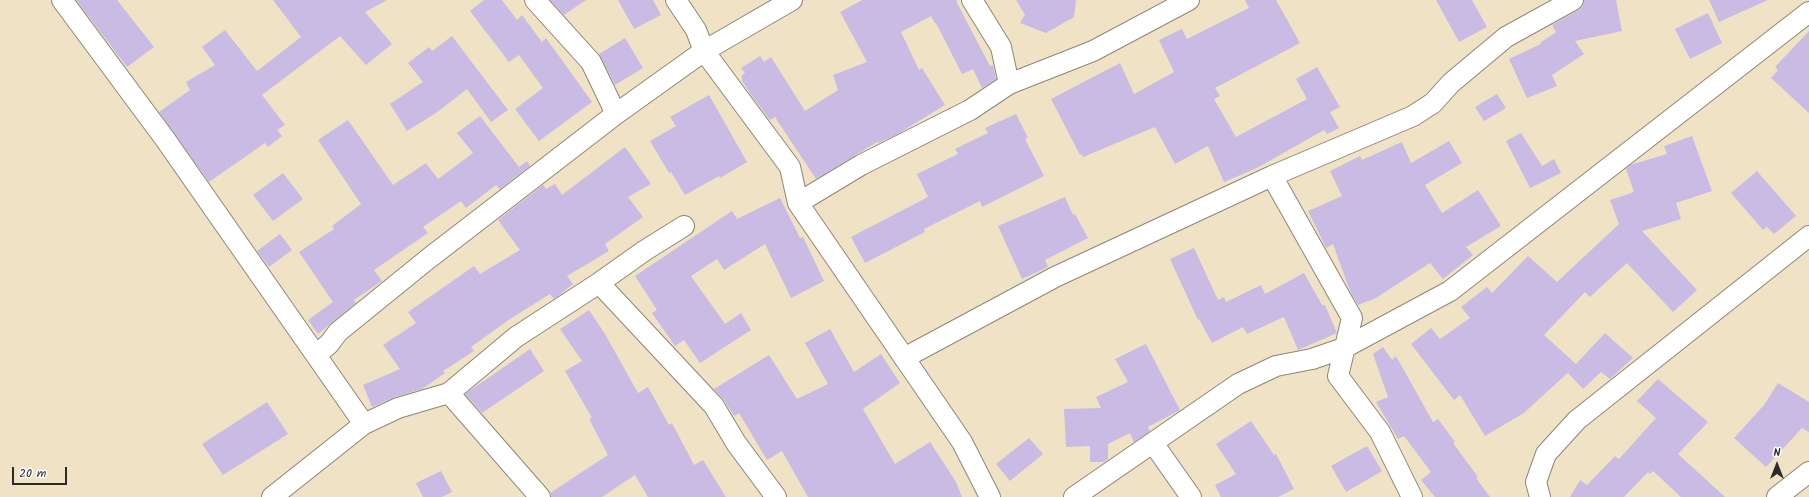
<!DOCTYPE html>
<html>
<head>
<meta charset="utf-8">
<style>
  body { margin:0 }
  #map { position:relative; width:1809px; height:497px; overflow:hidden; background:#f0e2c5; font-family:Kalam,sans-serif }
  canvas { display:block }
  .north { position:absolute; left:1757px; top:445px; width:40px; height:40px; -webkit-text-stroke:3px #fff; paint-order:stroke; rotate:0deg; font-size:11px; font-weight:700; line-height:16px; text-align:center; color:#2b2b2b }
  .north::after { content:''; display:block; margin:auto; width:14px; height:18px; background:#2b2b2b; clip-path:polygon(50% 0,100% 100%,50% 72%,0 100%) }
  .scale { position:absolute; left:12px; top:467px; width:55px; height:18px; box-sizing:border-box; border:2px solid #2b2b2b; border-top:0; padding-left:5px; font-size:12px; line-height:14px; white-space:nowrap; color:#2b2b2b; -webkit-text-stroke:3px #fff; paint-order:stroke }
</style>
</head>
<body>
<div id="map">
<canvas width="1809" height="497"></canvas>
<div class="north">N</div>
<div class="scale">20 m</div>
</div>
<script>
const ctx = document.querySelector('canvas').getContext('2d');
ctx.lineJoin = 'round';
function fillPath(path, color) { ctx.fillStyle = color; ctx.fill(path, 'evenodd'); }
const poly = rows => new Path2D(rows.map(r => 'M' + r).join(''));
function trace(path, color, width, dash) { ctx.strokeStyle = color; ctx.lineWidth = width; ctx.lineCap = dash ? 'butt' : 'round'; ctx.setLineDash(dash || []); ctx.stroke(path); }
const building = poly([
  [76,0,117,0,154,47,127,67],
  [273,0,387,0,365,12,392,44,366,65,340,36,262,95,285,125,277,130,282,136,268,147,265,143,209,182,159,112,190,90,186,82,215,65,202,47,225,30,257,71,301,37],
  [484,0,502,0,517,20,522,15,542,42,546,38,592,102,539,141,515,109,543,88,519,55,509,62,470,11],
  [550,0,586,0,564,15],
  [618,0,653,0,661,15,634,29],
  [862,0,958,0,956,1,990,66,993,65,996,79,982,88,973,69,962,74,936,23,935,23,931,16,901,32,919,70,922,68,945,105,896,135,878,143,877,142,816,179,775,117,770,120,752,96,742,81,742,75,745,73,741,68,760,56,764,62,771,57,805,111,838,90,833,75,867,62,840,12],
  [1016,0,1076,0,1074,17,1046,33,1020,23,1025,15],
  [1245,0,1276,0,1300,43,1215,88,1220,96,1214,99,1236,137,1307,99,1296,79,1317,67,1340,107,1330,112,1339,128,1327,134,1324,130,1257,168,1224,182,1208,146,1175,164,1155,127,1083,157,1082,154,1080,155,1051,99,1120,63,1134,94,1174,72,1159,40,1182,29,1187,39,1249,8],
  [1436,0,1472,0,1487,27,1459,42],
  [1584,0,1616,0,1622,31,1575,41,1584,54,1552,75,1557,86,1527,98,1509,59,1541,44,1540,43,1556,32,1552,25,1579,10,1583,6],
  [1709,0,1768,0,1719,22],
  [1708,13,1722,43,1690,59,1675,29],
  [1809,31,1809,113,1771,78,1778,70,1775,67],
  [452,36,508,110,491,122,467,89,436,113,407,131,390,104,423,82,408,63,429,47,432,51],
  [625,38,643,68,615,85,599,54],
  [1497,94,1506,108,1484,121,1475,107],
  [709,95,747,162,720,178,719,176,685,195,671,172,669,173,650,141,676,126,670,117],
  [1016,114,1028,138,1025,139,1044,176,982,207,980,201,924,229,925,232,865,263,851,237,928,197,917,174,958,154,955,149,988,133,985,128],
  [480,116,519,167,527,161,530,166,500,189,496,185,466,208,461,201,423,227,428,233,374,270,382,281,354,300,356,303,318,334,308,320,333,302,299,252,334,229,332,226,361,204,318,140,348,120,393,185,426,163,438,179,473,153,457,133],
  [1521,133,1542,166,1554,159,1561,173,1530,188,1506,141],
  [1692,136,1712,191,1676,203,1681,219,1642,231,1697,290,1673,312,1627,263,1590,297,1585,292,1544,335,1576,364,1605,333,1633,358,1610,379,1601,372,1583,389,1568,373,1574,367,1524,413,1485,436,1460,395,1454,400,1411,344,1431,328,1440,339,1470,318,1461,307,1487,287,1492,293,1528,256,1557,282,1619,224,1610,200,1634,192,1626,169,1630,165,1667,154,1664,146],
  [1449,141,1462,163,1425,185,1442,213,1478,190,1501,226,1466,247,1473,255,1443,279,1430,263,1376,298,1358,305,1350,291,1333,244,1326,248,1308,211,1342,196,1330,171,1360,156,1362,160,1402,142,1411,163],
  [625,147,651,184,628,197,643,217,605,244,609,251,567,276,573,284,557,297,554,299,550,294,510,319,471,347,474,351,443,371,445,373,422,389,395,397,372,407,363,385,400,369,383,345,416,323,408,312,474,266,480,274,520,250,498,220,543,185,546,189,555,184,562,195],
  [1757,171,1796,216,1774,234,1767,227,1763,230,1731,193],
  [283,173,303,199,273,221,253,195],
  [1065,197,1073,215,1075,214,1088,238,1045,260,1048,267,1022,279,998,226],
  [780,198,800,238,803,237,824,281,791,298,765,244,724,270,717,259,691,276,725,324,741,313,751,330,700,363,684,340,675,346,652,313,657,310,635,276,732,211,737,219],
  [280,234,292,250,269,267,257,251],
  [1194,248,1218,300,1224,297,1226,302,1261,285,1265,294,1304,273,1322,305,1325,305,1337,333,1298,350,1284,317,1247,334,1243,327,1212,343,1199,319,1198,320,1170,259],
  [589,310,605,334,638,393,648,387,669,425,672,423,694,465,703,460,726,497,648,497,635,475,602,497,551,497,550,493,608,455,589,419,592,418,565,371,582,361,560,329],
  [830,329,854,372,881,354,900,383,863,409,895,464,930,442,956,482,962,497,808,497,782,451,767,460,739,413,734,416,724,400,714,389,769,355,797,399,828,384,805,343],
  [1146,344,1180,410,1148,427,1150,431,1134,442,1130,433,1108,444,1108,459,1104,462,1090,462,1090,446,1066,447,1064,409,1101,408,1096,397,1128,382,1115,359],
  [1383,347,1392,360,1396,356,1433,422,1438,419,1455,442,1453,443,1478,477,1476,478,1490,497,1435,497,1421,480,1431,472,1404,436,1398,439,1376,402,1388,397,1373,354],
  [530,349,544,371,482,413,465,394],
  [1658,379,1708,422,1678,454,1725,497,1681,497,1653,471,1650,474,1648,472,1624,497,1570,497,1580,480,1587,485,1615,456,1619,459,1656,418,1637,401],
  [1778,383,1809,402,1809,432,1802,428,1766,467,1734,438,1764,405],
  [267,402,288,434,223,475,202,444],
  [1251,421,1274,455,1276,454,1294,489,1278,497,1221,497,1215,485,1236,474,1216,444],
  [1029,438,1043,454,1010,481,996,464],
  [1367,446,1382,471,1346,492,1331,466],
  [441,471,452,492,442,497,423,497,416,483]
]);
const minor = poly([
  [62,0,165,139,364,424,272,497],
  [535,0,591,62,616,114],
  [676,0,696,30,704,51,790,167,798,203,962,442,990,497],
  [972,0,1001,47,1009,84],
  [1272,176,1352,318,1338,376,1380,432,1412,497],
  [798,203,861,165,970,110,1009,84,1093,51,1189,0],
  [599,283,714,406,736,443,776,497],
  [316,355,329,344,338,332,428,259,616,114,704,51,792,0],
  [904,358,1055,277,1272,176,1413,116,1433,103,1451,83,1506,37,1573,0],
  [449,393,540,497],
  [364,424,398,408,449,393,516,337,599,283,644,251,684,226],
  [1153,443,1191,497],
  [1074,497,1238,384,1276,366,1312,359,1344,348,1450,291,1809,12],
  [1540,497,1536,482,1546,454,1577,420,1809,236],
  [1777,497,1809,472]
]);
fillPath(building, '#cabbe5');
trace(minor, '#8e8678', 22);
trace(minor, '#fff', 20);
</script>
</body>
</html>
